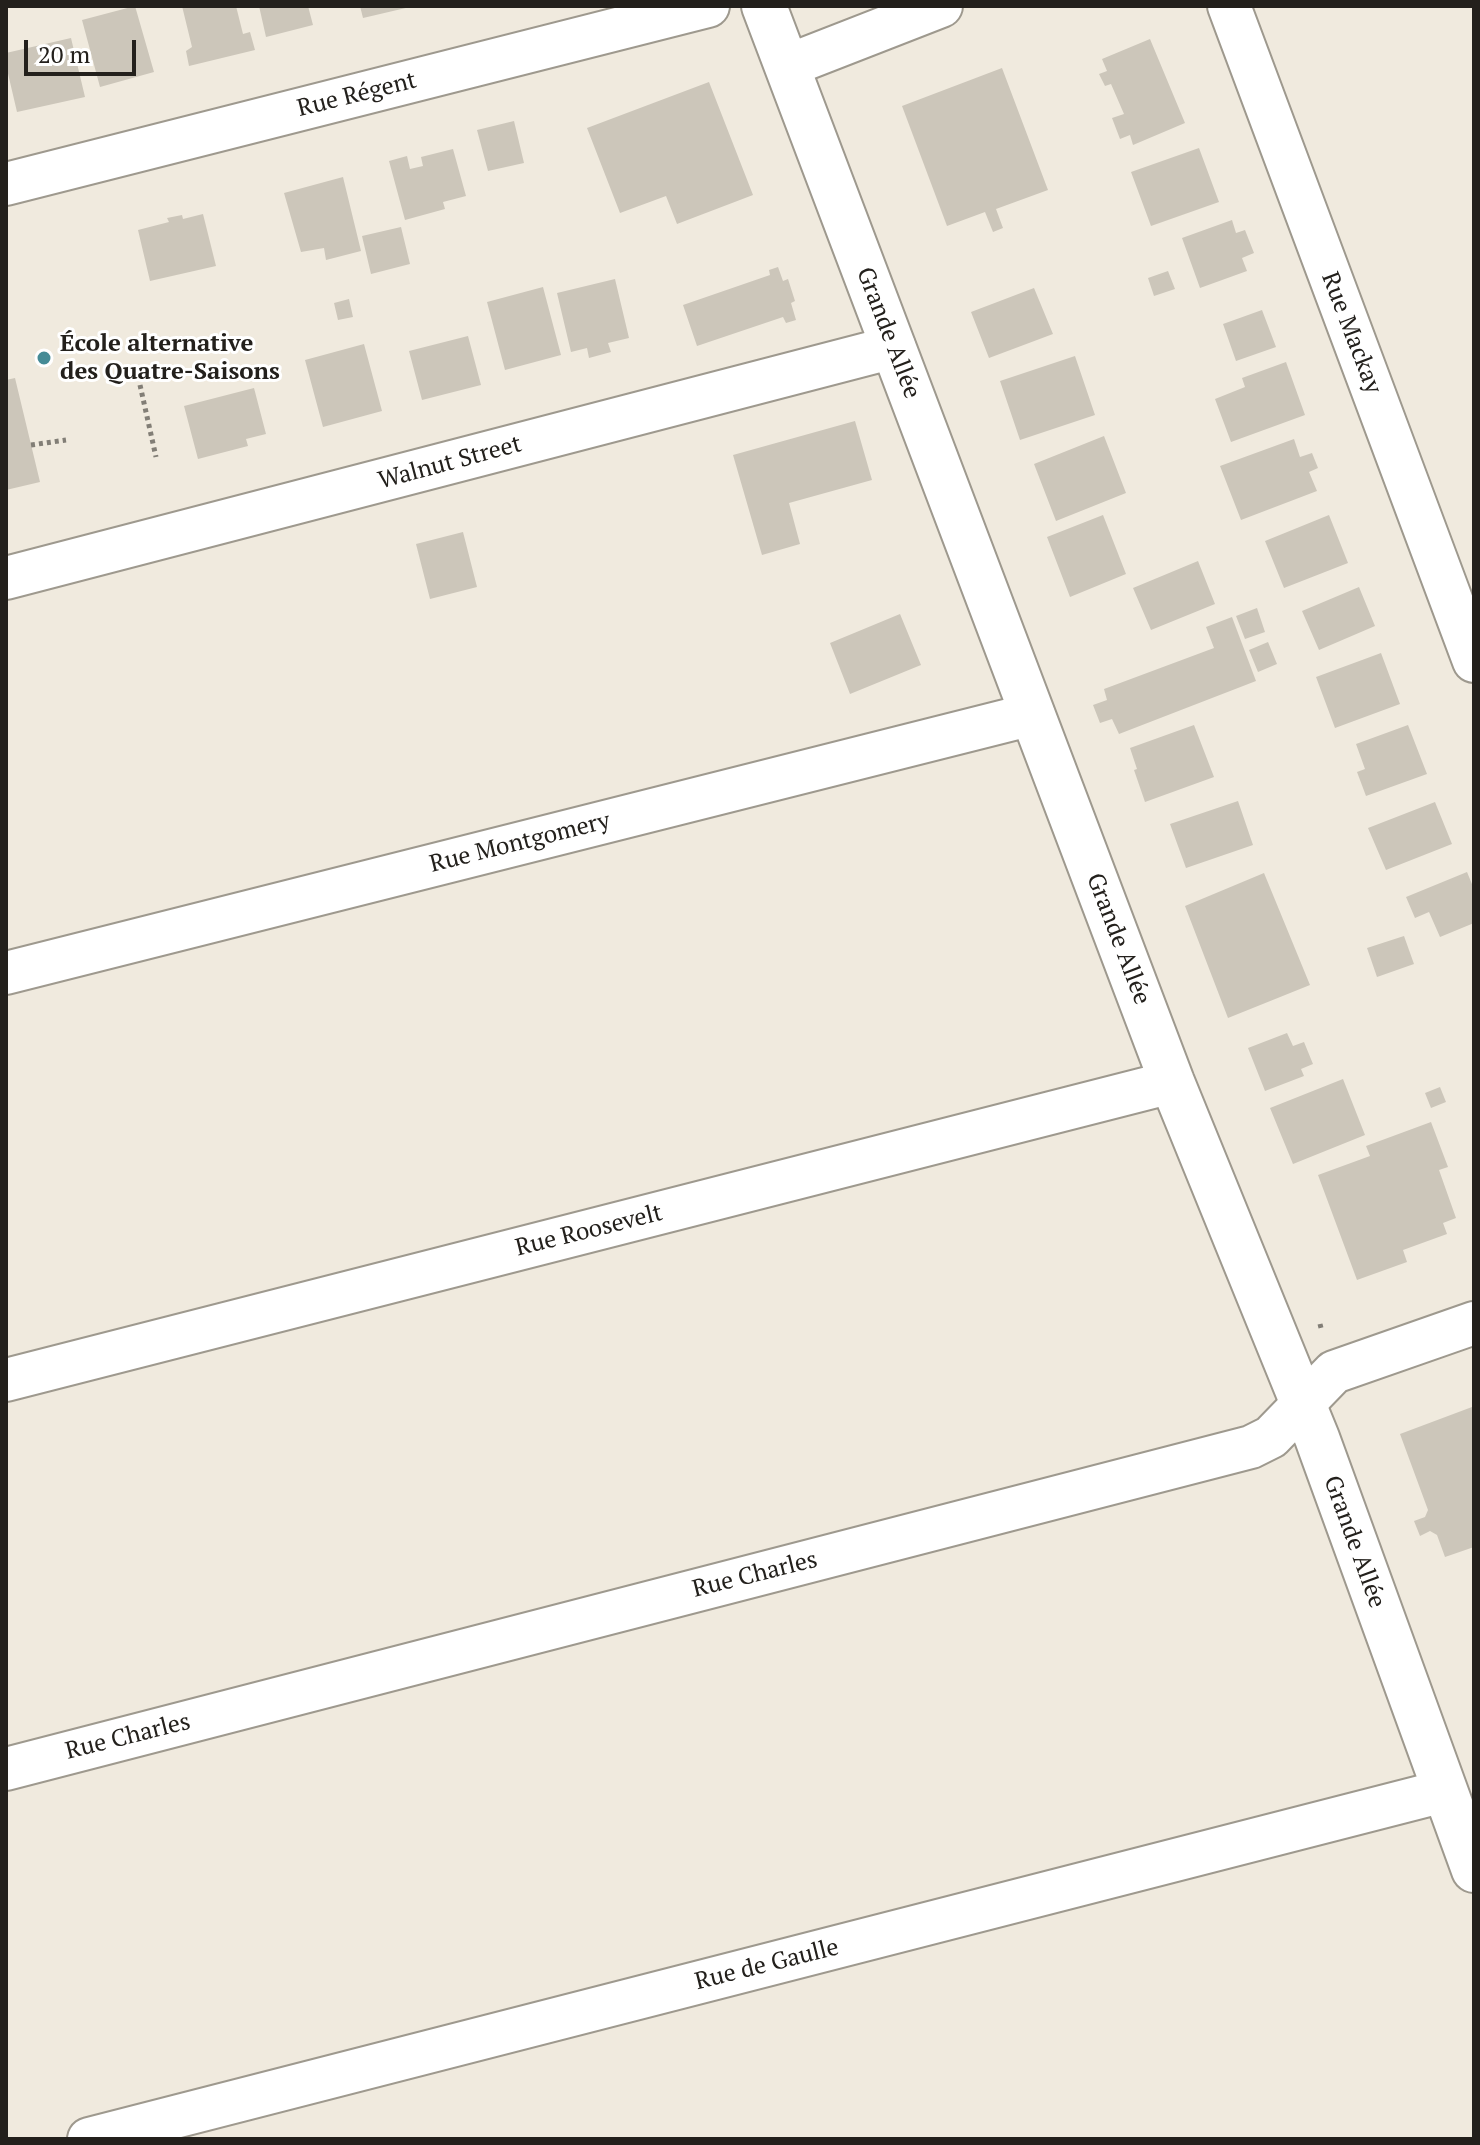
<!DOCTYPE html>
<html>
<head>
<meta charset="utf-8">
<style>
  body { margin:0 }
  #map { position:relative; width:1480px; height:2145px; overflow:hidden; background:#f0eade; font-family:"PT Serif",serif }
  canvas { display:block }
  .frame { position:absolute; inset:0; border:8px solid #23201c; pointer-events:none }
  .scale { position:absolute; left:24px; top:40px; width:112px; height:36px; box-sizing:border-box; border:4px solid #23201c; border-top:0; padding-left:10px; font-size:24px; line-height:28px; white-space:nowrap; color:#23201c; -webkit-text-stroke:6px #fff; paint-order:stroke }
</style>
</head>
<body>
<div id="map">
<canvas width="1480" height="2145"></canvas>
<div class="frame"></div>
<div class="scale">20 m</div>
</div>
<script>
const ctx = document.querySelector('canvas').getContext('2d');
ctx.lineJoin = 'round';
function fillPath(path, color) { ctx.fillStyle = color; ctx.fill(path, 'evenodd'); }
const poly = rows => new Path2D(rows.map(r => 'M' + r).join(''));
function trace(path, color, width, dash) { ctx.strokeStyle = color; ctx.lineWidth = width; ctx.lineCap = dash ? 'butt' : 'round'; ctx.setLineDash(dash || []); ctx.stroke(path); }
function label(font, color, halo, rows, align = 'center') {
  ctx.font = font + ' "PT Serif",serif'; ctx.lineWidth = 6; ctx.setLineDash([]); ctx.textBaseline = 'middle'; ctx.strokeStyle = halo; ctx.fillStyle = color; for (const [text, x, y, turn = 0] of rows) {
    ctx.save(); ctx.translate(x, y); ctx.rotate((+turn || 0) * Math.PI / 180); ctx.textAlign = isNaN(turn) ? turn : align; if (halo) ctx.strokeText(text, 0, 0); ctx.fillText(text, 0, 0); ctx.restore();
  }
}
const building = poly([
  [135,6,154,72,100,87,82,20],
  [182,6,236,6,243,34,250,32,255,50,189,66,186,51,192,47],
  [259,6,308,6,313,25,266,37],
  [360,6,410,6,410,7,363,18],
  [71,38,85,97,17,112,6,65,6,53],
  [1150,39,1185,123,1133,145,1130,135,1120,139,1112,118,1124,114,1111,84,1105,86,1099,74,1107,71,1102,59],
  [1002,68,1048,190,996,209,1003,228,993,232,985,212,947,226,902,106],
  [709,82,753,195,677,224,666,196,620,213,587,128],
  [514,121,524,163,488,171,477,130],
  [1199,148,1219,202,1151,226,1131,172],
  [453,149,466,196,443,202,445,209,405,220,389,161,407,156,410,169,423,166,421,157],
  [343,177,361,251,326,260,324,248,301,252,284,193],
  [203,214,216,266,150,281,138,230,169,222,167,218,182,215,183,219],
  [1232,220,1236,233,1245,230,1254,253,1242,258,1247,271,1200,288,1182,238],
  [401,227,410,264,371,274,362,236],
  [778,267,783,281,788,279,795,301,791,303,796,320,786,323,783,317,697,346,683,305,770,275,769,270],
  [1168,271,1175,289,1154,296,1148,278],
  [615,279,629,338,608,343,611,352,589,358,587,348,571,352,557,293],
  [543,287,561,355,505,370,487,302],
  [1034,288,1053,334,989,358,971,312],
  [349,299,353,317,338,320,334,303],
  [1262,310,1276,347,1236,361,1223,324],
  [468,336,481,385,422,400,409,351],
  [364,344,382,411,323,427,305,360],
  [1075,356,1095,415,1020,440,1000,381],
  [1286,362,1305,415,1231,442,1215,399,1245,387,1242,378],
  [15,378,40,482,6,490,6,380],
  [254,388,266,434,246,439,248,446,198,459,184,406],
  [855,421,872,480,789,503,800,544,762,555,733,455],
  [1104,436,1126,493,1056,521,1034,464],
  [1294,439,1300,457,1312,453,1318,468,1309,472,1317,491,1241,520,1220,466],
  [1103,515,1126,574,1070,597,1047,537],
  [1329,515,1348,563,1284,588,1265,541],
  [463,532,477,587,430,599,416,544],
  [1198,561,1215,604,1151,630,1133,588],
  [1359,587,1375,626,1319,650,1302,611],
  [1257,608,1265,632,1245,639,1236,616],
  [900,614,921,665,850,694,830,643],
  [1232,617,1256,681,1119,734,1112,719,1100,723,1093,705,1107,700,1104,689,1214,648,1206,627],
  [1268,642,1277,664,1258,672,1249,650],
  [1381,653,1400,704,1335,728,1316,677],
  [1194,725,1214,777,1145,802,1134,770,1137,769,1130,748],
  [1408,725,1427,774,1366,796,1357,772,1365,769,1356,744],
  [1238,801,1253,845,1186,868,1170,824],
  [1435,802,1452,844,1386,870,1368,828],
  [1467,872,1474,889,1474,923,1440,937,1429,912,1415,918,1406,897],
  [1264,873,1310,985,1228,1018,1185,906],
  [1404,936,1414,964,1377,977,1367,948],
  [1287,1033,1293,1046,1304,1042,1313,1064,1301,1069,1304,1076,1265,1091,1248,1048],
  [1343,1079,1365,1135,1293,1164,1270,1108],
  [1440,1087,1446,1102,1431,1108,1425,1093],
  [1431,1122,1448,1167,1439,1170,1456,1218,1443,1223,1447,1234,1403,1250,1407,1262,1357,1280,1318,1175,1370,1156,1366,1146],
  [1472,1407,1474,1414,1474,1547,1445,1557,1437,1535,1430,1531,1420,1536,1414,1521,1425,1517,1428,1510,1400,1434]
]);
const path = poly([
  [813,7,813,6],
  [140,385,156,457],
  [31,445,66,440],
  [1320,1324,1321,1328]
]);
const minor = poly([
  [1229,6,1474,661],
  [787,66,941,6],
  [6,184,708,6],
  [6,578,894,347],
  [6,973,1033,714],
  [6,1380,1172,1082],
  [6,1769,1251,1447,1271,1437,1334,1372,1474,1323],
  [89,2139,1444,1791]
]);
const secondary = poly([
  [764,6,1172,1082,1317,1438,1474,1870]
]);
const markers = [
  [44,358,8,"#458b96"]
];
const streetNames = [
  ["Rue Régent",357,95,-14],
  ["Grande Allée",888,333,69],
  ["Rue Mackay",1351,333,69],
  ["Walnut Street",450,463,-15],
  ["Rue Montgomery",520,843,-14],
  ["Grande Allée",1118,939,69],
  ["Rue Roosevelt",589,1231,-14],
  ["Grande Allée",1354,1542,70],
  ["Rue Charles",755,1575,-14],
  ["Rue Charles",128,1737,-14],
  ["Rue de Gaulle",767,1965,-14]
];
const poiNames = [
  ["École alternative",60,344],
  ["des Quatre-Saisons",60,372]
];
fillPath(building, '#ccc6ba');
trace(minor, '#9e998e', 46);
trace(secondary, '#9e998e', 48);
trace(path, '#827e76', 5, [4, 4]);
trace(minor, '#fff', 42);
trace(secondary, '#fff', 44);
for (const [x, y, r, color] of markers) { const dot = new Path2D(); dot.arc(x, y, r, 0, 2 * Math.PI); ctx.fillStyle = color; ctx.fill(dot); trace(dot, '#fff', 3); }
label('24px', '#23201c', '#fff', streetNames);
label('bold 24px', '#23201c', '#fff', poiNames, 'left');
</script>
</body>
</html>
